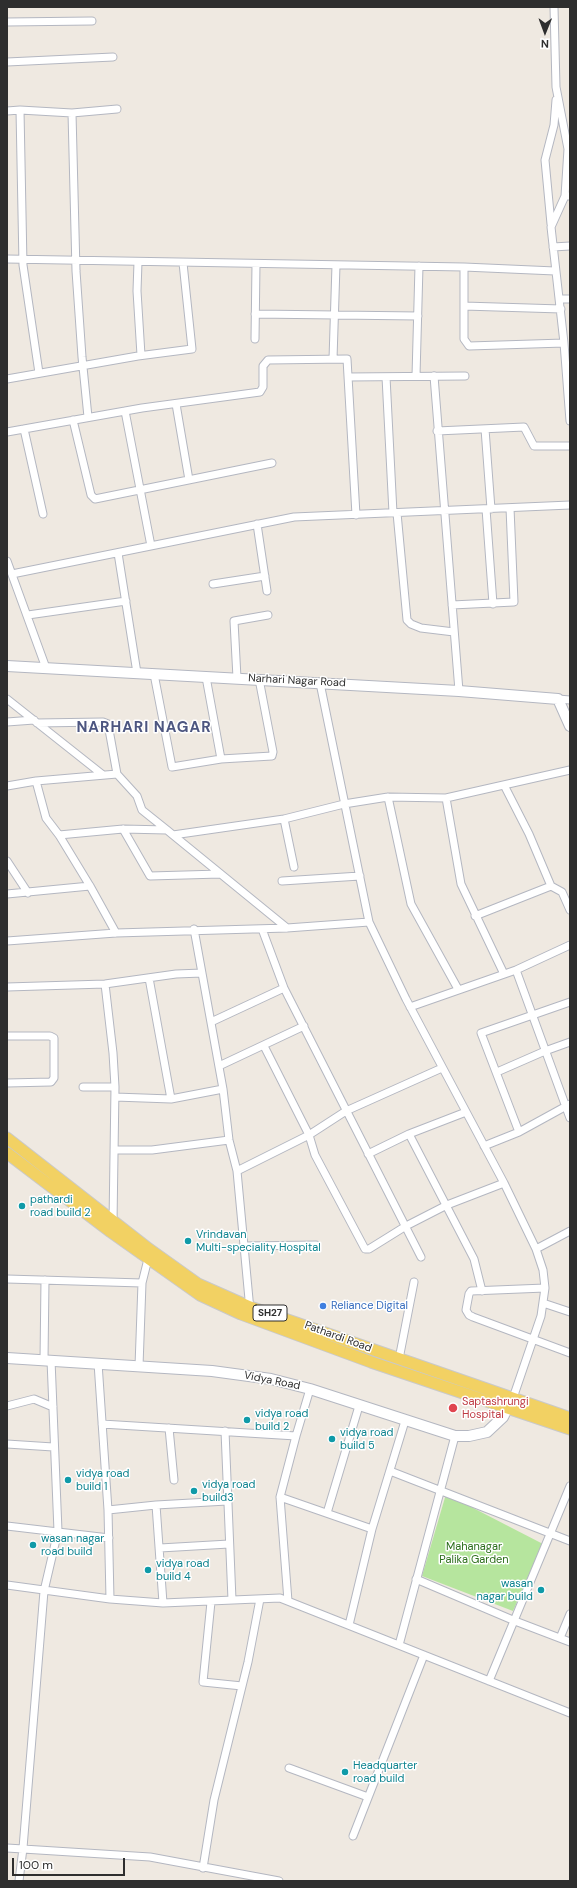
<!DOCTYPE html>
<html>
<head>
<meta charset="utf-8">
<style>
  body { margin:0 }
  #map { position:relative; width:577px; height:1888px; overflow:hidden; background:#efe9e1; font-family:"DM Sans",sans-serif }
  canvas { display:block }
  .frame { position:absolute; inset:0; border:8px solid #2e2e2e; pointer-events:none }
  .north { position:absolute; left:525px; top:12px; width:40px; height:40px; -webkit-text-stroke:3px #fff; paint-order:stroke; rotate:181deg; font-size:11px; font-weight:700; line-height:16px; text-align:center; color:#2e2e2e }
  .north::after { content:''; display:block; margin:auto; width:14px; height:18px; background:#2e2e2e; clip-path:polygon(50% 0,100% 100%,50% 72%,0 100%) }
  .scale { position:absolute; left:12px; top:1858px; width:113px; height:18px; box-sizing:border-box; border:2px solid #2e2e2e; border-top:0; padding-left:5px; font-size:12px; line-height:14px; white-space:nowrap; color:#2e2e2e; -webkit-text-stroke:3px #fff; paint-order:stroke }
</style>
</head>
<body>
<div id="map">
<canvas width="577" height="1888"></canvas>
<div class="frame"></div>
<div class="north">N</div>
<div class="scale">100 m</div>
</div>
<script>
const ctx = document.querySelector('canvas').getContext('2d');
ctx.lineJoin = 'round';
function fillPath(path, color) { ctx.fillStyle = color; ctx.fill(path, 'evenodd'); }
const poly = rows => new Path2D(rows.map(r => 'M' + r).join(''));
function trace(path, color, width, dash) { ctx.strokeStyle = color; ctx.lineWidth = width; ctx.lineCap = dash ? 'butt' : 'round'; ctx.setLineDash(dash || []); ctx.stroke(path); }
function label(font, color, halo, rows, align = 'center') {
  ctx.font = font + ' "DM Sans",sans-serif'; ctx.lineWidth = 3; ctx.setLineDash([]); ctx.textBaseline = 'middle'; ctx.strokeStyle = halo; ctx.fillStyle = color; for (const [text, x, y, turn = 0] of rows) {
    ctx.save(); ctx.translate(x, y); ctx.rotate((+turn || 0) * Math.PI / 180); ctx.textAlign = isNaN(turn) ? turn : align; if (halo) ctx.strokeText(text, 0, 0); ctx.fillText(text, 0, 0); ctx.restore();
  }
}
const green = poly([
  [446,1494,543,1544,513,1611,422,1576]
]);
const street = poly([
  [554,7,556,87,568,149,565,196],
  [7,22,92,21],
  [7,62,113,57],
  [20,110,23,265,39,373],
  [7,111,20,110,72,113,117,109],
  [72,113,76,271,82,357,88,417],
  [570,196,565,196,551,227,564,343,570,421],
  [551,224,545,160,554,125,556,100],
  [553,247,570,246],
  [7,259,464,267,555,271],
  [138,262,137,291,141,355],
  [464,267,464,339,469,346,564,343],
  [559,299,570,299],
  [464,306,561,309],
  [255,314,418,316],
  [255,339,256,264],
  [333,359,336,265],
  [416,376,419,266],
  [434,376,459,691],
  [348,377,465,376],
  [386,377,393,513],
  [7,379,138,356,192,349,183,263],
  [176,404,189,480],
  [125,411,151,546],
  [73,420,91,495,95,499,272,463],
  [24,429,43,514],
  [485,429,491,509],
  [437,431,524,427,534,446,570,446],
  [7,432,142,408,260,392,263,387,263,366,268,360,347,359,356,515],
  [486,509,493,604],
  [397,513,407,620,411,624,421,628,454,632],
  [257,524,267,591],
  [118,553,137,673],
  [7,561,46,668],
  [12,574,294,517,570,505],
  [213,584,265,576],
  [452,605,514,602,510,508],
  [28,615,126,601],
  [154,674,172,767,221,759,272,756,273,752,259,679],
  [206,677,221,759],
  [237,678,234,621,268,615],
  [320,683,369,922,406,999,504,1183,536,1249,543,1270,545,1288,541,1316,513,1398],
  [7,699,103,775],
  [558,699,570,700],
  [7,722,34,720],
  [37,723,103,722,108,724,117,774,137,796,142,810,167,830],
  [36,781,46,818,59,835,90,886,116,933],
  [7,786,36,781,117,774],
  [388,797,411,904,458,989],
  [446,798,461,884,504,974],
  [284,819,294,867],
  [123,829,150,876,220,874],
  [59,835,123,829,167,830,173,835,284,819,344,804,388,797,446,798,570,770],
  [173,835,287,928],
  [7,861,28,893],
  [282,881,360,876],
  [551,886,562,892,570,910],
  [7,894,90,886],
  [475,916,551,886,529,834,504,785],
  [194,929,223,1089,229,1140,237,1171,250,1310],
  [262,929,284,988,421,1257],
  [7,941,116,933,287,928,369,922],
  [516,970,570,1118],
  [149,978,171,1099],
  [105,984,113,1053,115,1087,113,1223],
  [7,987,105,984,176,974,202,973],
  [410,1007,516,970,570,945],
  [211,1022,284,988],
  [7,1036,50,1036,54,1038,54,1078,51,1082,7,1083],
  [264,1046,309,1135,315,1155,365,1249,369,1249,406,1226,447,1205,504,1183],
  [219,1066,304,1026],
  [497,1072,545,1051,570,1042],
  [83,1087,115,1087],
  [115,1097,171,1099,223,1089],
  [519,1132,481,1033,570,1002],
  [409,1134,474,1259,482,1291],
  [484,1146,519,1132,570,1104],
  [114,1150,152,1150,229,1140],
  [368,1154,409,1134,466,1112],
  [237,1171,309,1135,346,1111,442,1068],
  [245,1246,316,1245],
  [536,1249,570,1231],
  [7,1279,142,1283],
  [545,1288,471,1291,469,1294,466,1310,469,1315,473,1317,570,1353],
  [543,1303,570,1312],
  [399,1359,414,1282],
  [44,1360,45,1280],
  [98,1363,108,1510,110,1599],
  [139,1366,142,1283,149,1255],
  [7,1406,34,1399,53,1407],
  [102,1424,296,1436,310,1389],
  [169,1428,174,1480],
  [225,1431,232,1600],
  [7,1444,53,1447],
  [390,1471,570,1541],
  [280,1497,372,1529],
  [156,1505,163,1603],
  [108,1510,156,1505,227,1501],
  [327,1513,359,1406],
  [7,1526,109,1538],
  [160,1548,229,1544],
  [416,1579,515,1621,570,1642],
  [7,1585,110,1599,163,1603,280,1598,570,1713],
  [288,1601,280,1497,296,1436],
  [211,1602,203,1682,242,1686],
  [349,1625,372,1529,405,1421],
  [560,1638,570,1614],
  [399,1645,455,1436],
  [489,1681,570,1486],
  [289,1768,368,1797],
  [353,1836,424,1655],
  [7,1848,150,1857,279,1881],
  [203,1868,214,1800,248,1662,260,1599],
  [19,1881,23,1848,44,1591,58,1531,51,1360]
]);
const secondary = poly([
  [7,666,459,691,558,699,570,726],
  [7,1358,212,1371,271,1379,310,1389,455,1436,469,1436,487,1432,503,1417,511,1401]
]);
const primary = poly([
  [7,1138,149,1249,198,1284,250,1307,570,1418],
  [7,1153,111,1232,200,1295,241,1314,371,1362,570,1429]
]);
const markers = [
  [22,1206,4,"#0f9aa8"],
  [188,1241,4,"#0f9aa8"],
  [323,1306,4,"#3f7fe0"],
  [453,1408,5,"#e0444e"],
  [247,1420,4,"#0f9aa8"],
  [332,1439,4,"#0f9aa8"],
  [68,1480,4,"#0f9aa8"],
  [194,1491,4,"#0f9aa8"],
  [33,1545,4,"#0f9aa8"],
  [148,1570,4,"#0f9aa8"],
  [541,1590,4,"#0f9aa8"],
  [345,1772,4,"#0f9aa8"]
];
const shields = [
  [270,1313,34]
];
const shieldNames = [
  ["SH27",270,1313]
];
const streetNames = [
  ["Narhari Nagar Road",297,681,3],
  ["Pathardi Road",338,1337,20],
  ["Vidya Road",272,1381,11]
];
const cultureNames = [
  ["pathardi",30,1200],
  ["road build 2",30,1213],
  ["Vrindavan",196,1235],
  ["Multi-speciality Hospital",196,1248],
  ["vidya road",255,1414],
  ["build 2",255,1427],
  ["vidya road",340,1433],
  ["build 5",340,1446],
  ["vidya road",76,1474],
  ["build 1",76,1487],
  ["vidya road",202,1485],
  ["build3",202,1498],
  ["wasan nagar",41,1539],
  ["road build",41,1552],
  ["vidya road",156,1564],
  ["build 4",156,1577],
  ["wasan",533,1584,"right"],
  ["nagar build",533,1597,"right"],
  ["Headquarter",353,1766],
  ["road build",353,1779]
];
const shopNames = [
  ["Reliance Digital",331,1306]
];
const healthNames = [
  ["Saptashrungi",462,1402],
  ["Hospital",462,1415]
];
const parkNames = [
  ["Mahanagar",474,1547],
  ["Palika Garden",474,1560]
];
const districtNames = [
  ["NARHARI NAGAR",144,728]
];
fillPath(green, '#b6e59e');
trace(street, '#b4b7c1', 9);
trace(secondary, '#b4b7c1', 12);
trace(primary, '#c9c9c9', 13);
trace(street, '#fff', 7);
trace(secondary, '#fff', 10);
trace(primary, '#f2d163', 11);
for (const [x, y, r, color] of markers) { const dot = new Path2D(); dot.arc(x, y, r, 0, 2 * Math.PI); ctx.fillStyle = color; ctx.fill(dot); trace(dot, '#fff', 1.5); }
for (const [x, y, w] of shields) { const box = new Path2D(); box.roundRect(x - w / 2, y - 8, w, 16, 3); ctx.fillStyle = '#fff'; ctx.fill(box); trace(box, '#2e2e2e', 1); }
label('bold 10px', '#2e2e2e', null, shieldNames);
label('11px', '#2e2e2e', '#fff', streetNames);
label('11px', '#0d838f', '#fff', cultureNames, 'left');
label('11px', '#366cbe', '#fff', shopNames, 'left');
label('11px', '#be3a42', '#fff', healthNames, 'left');
label('11px', '#2c6e1b', '#fff', parkNames);
ctx.letterSpacing = '1px';
label('bold 15px', '#4d5680', '#fff', districtNames);
ctx.letterSpacing = '0px';
</script>
</body>
</html>
